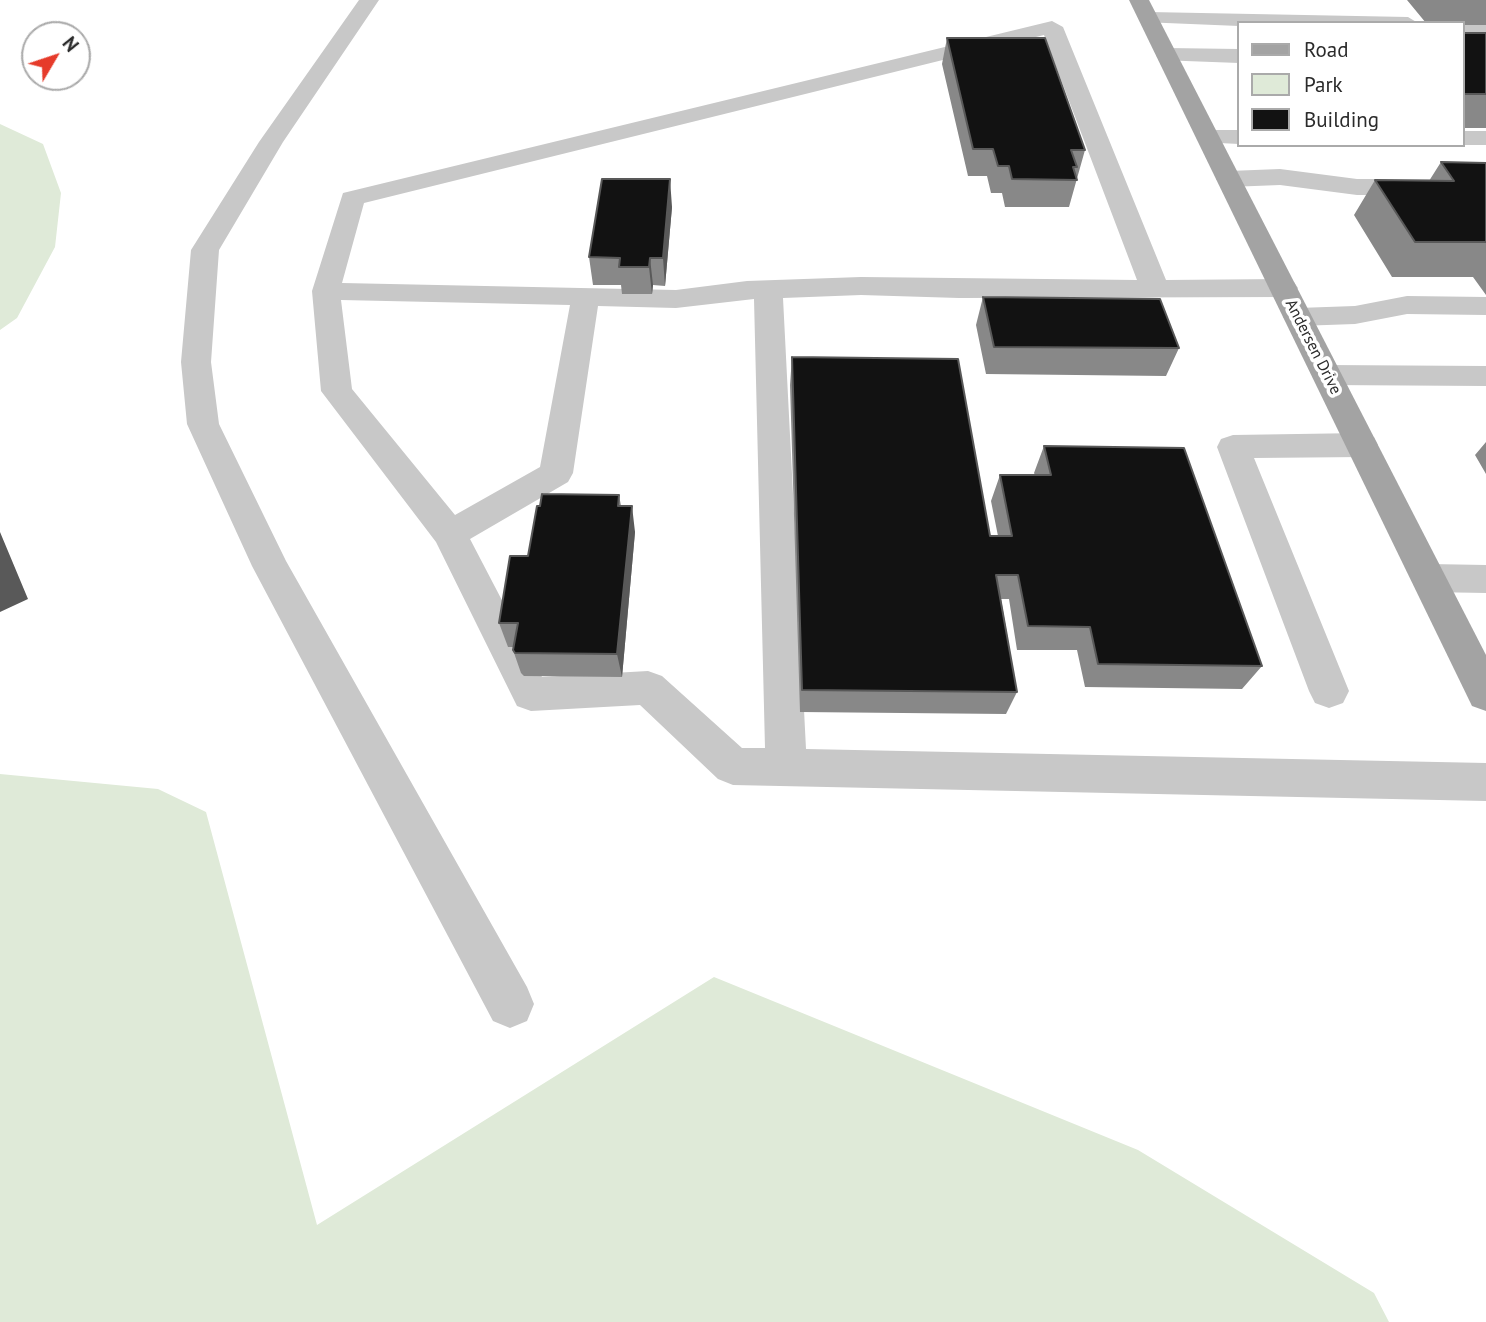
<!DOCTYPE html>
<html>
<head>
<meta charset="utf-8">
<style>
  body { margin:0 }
  #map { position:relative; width:1486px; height:1322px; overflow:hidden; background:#fff; font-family:"PT Sans",sans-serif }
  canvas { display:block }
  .legend { position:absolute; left:1237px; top:21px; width:228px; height:126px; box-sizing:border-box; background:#fff; border:2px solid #aaa; margin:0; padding:9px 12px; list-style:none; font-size:21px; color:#2b2b2b }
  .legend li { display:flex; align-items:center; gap:14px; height:35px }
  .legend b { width:35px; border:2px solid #aaa }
  .north { position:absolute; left:21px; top:21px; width:70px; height:70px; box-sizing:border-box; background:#fff; border:2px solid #aaa; border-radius:50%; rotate:51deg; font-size:19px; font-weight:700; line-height:28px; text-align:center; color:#2b2b2b }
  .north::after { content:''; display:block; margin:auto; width:24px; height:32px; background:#e63b2a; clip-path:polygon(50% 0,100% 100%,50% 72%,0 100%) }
</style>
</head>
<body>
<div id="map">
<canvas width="1486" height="1322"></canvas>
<ul class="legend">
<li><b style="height:9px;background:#a3a3a3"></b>Road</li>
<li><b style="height:19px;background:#dfead8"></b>Park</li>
<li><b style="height:19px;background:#121212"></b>Building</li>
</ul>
<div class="north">N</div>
</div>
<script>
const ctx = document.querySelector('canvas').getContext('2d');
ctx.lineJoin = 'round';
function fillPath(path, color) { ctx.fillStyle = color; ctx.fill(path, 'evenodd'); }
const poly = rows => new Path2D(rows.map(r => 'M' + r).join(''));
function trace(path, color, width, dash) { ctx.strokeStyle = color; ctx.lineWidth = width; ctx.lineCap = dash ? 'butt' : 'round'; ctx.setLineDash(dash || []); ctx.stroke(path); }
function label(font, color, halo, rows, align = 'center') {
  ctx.font = font + ' "PT Sans",sans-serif'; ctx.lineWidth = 7; ctx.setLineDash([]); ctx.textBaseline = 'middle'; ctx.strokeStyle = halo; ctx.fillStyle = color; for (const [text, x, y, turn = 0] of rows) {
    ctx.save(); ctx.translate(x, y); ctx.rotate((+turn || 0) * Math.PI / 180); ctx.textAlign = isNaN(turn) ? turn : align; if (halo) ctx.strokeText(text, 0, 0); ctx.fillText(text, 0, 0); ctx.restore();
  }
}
const green = poly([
  [0,124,43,144,61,193,55,247,17,318,0,330],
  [0,774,158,789,206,812,317,1225,714,977,1138,1150,1374,1293,1389,1322,0,1322]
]);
const minor = poly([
  [359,0,379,0,283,142,219,250,211,362,219,424,286,561,527,987,534,1004,527,1021,510,1028,493,1021,252,566,187,424,181,362,191,250,259,142,359,0],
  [1149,12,1408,17,1418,23,1239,23,1239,26,1142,22,1138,18,1142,14,1149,12],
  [1052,21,1063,27,1166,280,1284,279,1294,282,1298,288,1294,294,1284,297,959,298,861,295,783,298,806,749,1486,763,1486,801,733,785,718,779,640,705,531,711,517,706,436,542,321,391,312,291,343,193,1052,21],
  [1044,35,1137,280,861,277,747,281,676,290,342,283,364,203,1044,35],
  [754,299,765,748,742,748,662,676,648,671,542,677,470,539,568,482,573,473,598,306,676,308,754,299],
  [341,300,570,305,540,467,455,515,352,389,341,300],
  [1463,25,1486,25,1486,37,1463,37,1463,25],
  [1167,48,1239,49,1239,63,1159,60,1156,55,1167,48],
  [1208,130,1239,130,1239,144,1199,142,1196,137,1199,132,1208,130],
  [1463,131,1486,131,1486,145,1463,145,1463,131],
  [1280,169,1357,179,1486,179,1486,195,1357,195,1280,185,1229,187,1220,184,1216,179,1220,174,1229,171,1280,169],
  [1407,296,1486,297,1486,315,1407,314,1355,324,1298,326,1288,324,1283,317,1288,310,1298,308,1355,306,1407,296],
  [1327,365,1486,366,1486,386,1327,385,1316,382,1312,375,1316,368,1327,365],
  [1362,433,1374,437,1378,445,1374,453,1362,457,1254,458,1349,691,1343,703,1329,708,1315,703,1309,691,1217,447,1221,439,1233,435,1362,433],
  [1429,564,1486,565,1486,593,1429,592,1416,588,1411,578,1416,568,1429,564]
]);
const major = poly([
  [1129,0,1149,0,1486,655,1486,711,1472,706,1129,0]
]);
const wall = poly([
  [1407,0,1486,0,1486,25,1463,25,1463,23,1426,23],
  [1463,33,1486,33,1486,128,1463,128],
  [947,38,1085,150,1069,207,1005,207,1002,193,991,193,987,176,968,176,942,64],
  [1441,162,1486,163,1486,295,1473,277,1392,277,1354,215,1375,180,1429,181],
  [672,207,665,286,653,285,652,294,622,294,621,285,593,285,589,257],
  [983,297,1179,348,1166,376,986,374,976,325],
  [792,357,990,536,998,536,991,501,1000,475,1035,475,1034,473,1044,446,1262,666,1242,689,1085,687,1077,650,1017,650,1009,599,1001,599,1017,692,1006,714,800,712,790,385],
  [1486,442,1486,474,1475,455],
  [619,495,621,506,635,532,622,677,524,676,521,673,513,650,513,647,508,647,499,623,528,556]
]);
const shadedWall = poly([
  [670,179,672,207,665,286,663,258],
  [650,258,653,285,652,294,649,267],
  [632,506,635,532,622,677,617,654],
  [0,532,28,599,0,612]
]);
const building = poly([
  [1463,33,1486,33,1486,94,1463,94,1463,33],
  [947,38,1045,38,1085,150,1071,150,1077,167,1073,167,1077,180,1012,179,1009,166,998,166,993,149,973,149,947,38],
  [1441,162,1486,163,1486,242,1415,242,1375,180,1454,181,1441,162],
  [602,179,670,179,663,258,650,258,649,267,619,267,620,258,589,257,602,179],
  [983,297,1160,299,1179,348,994,347,983,297],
  [792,357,958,359,990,536,1012,536,1000,475,1051,475,1044,446,1184,448,1262,666,1098,664,1090,627,1028,626,1018,575,996,575,1017,692,802,690,792,357],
  [542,494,619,495,618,506,632,506,617,654,515,653,513,650,518,623,499,623,510,556,528,556,537,506,540,506,542,494]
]);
const farStreetnames = [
  ["Andersen Drive",1313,347,63]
];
fillPath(green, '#dfead8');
fillPath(minor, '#c8c8c8');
fillPath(major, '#a3a3a3');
fillPath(wall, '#888');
fillPath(shadedWall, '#595959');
fillPath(building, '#121212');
trace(building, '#595959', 2);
label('16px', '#2b2b2b', '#fff', farStreetnames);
</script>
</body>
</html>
